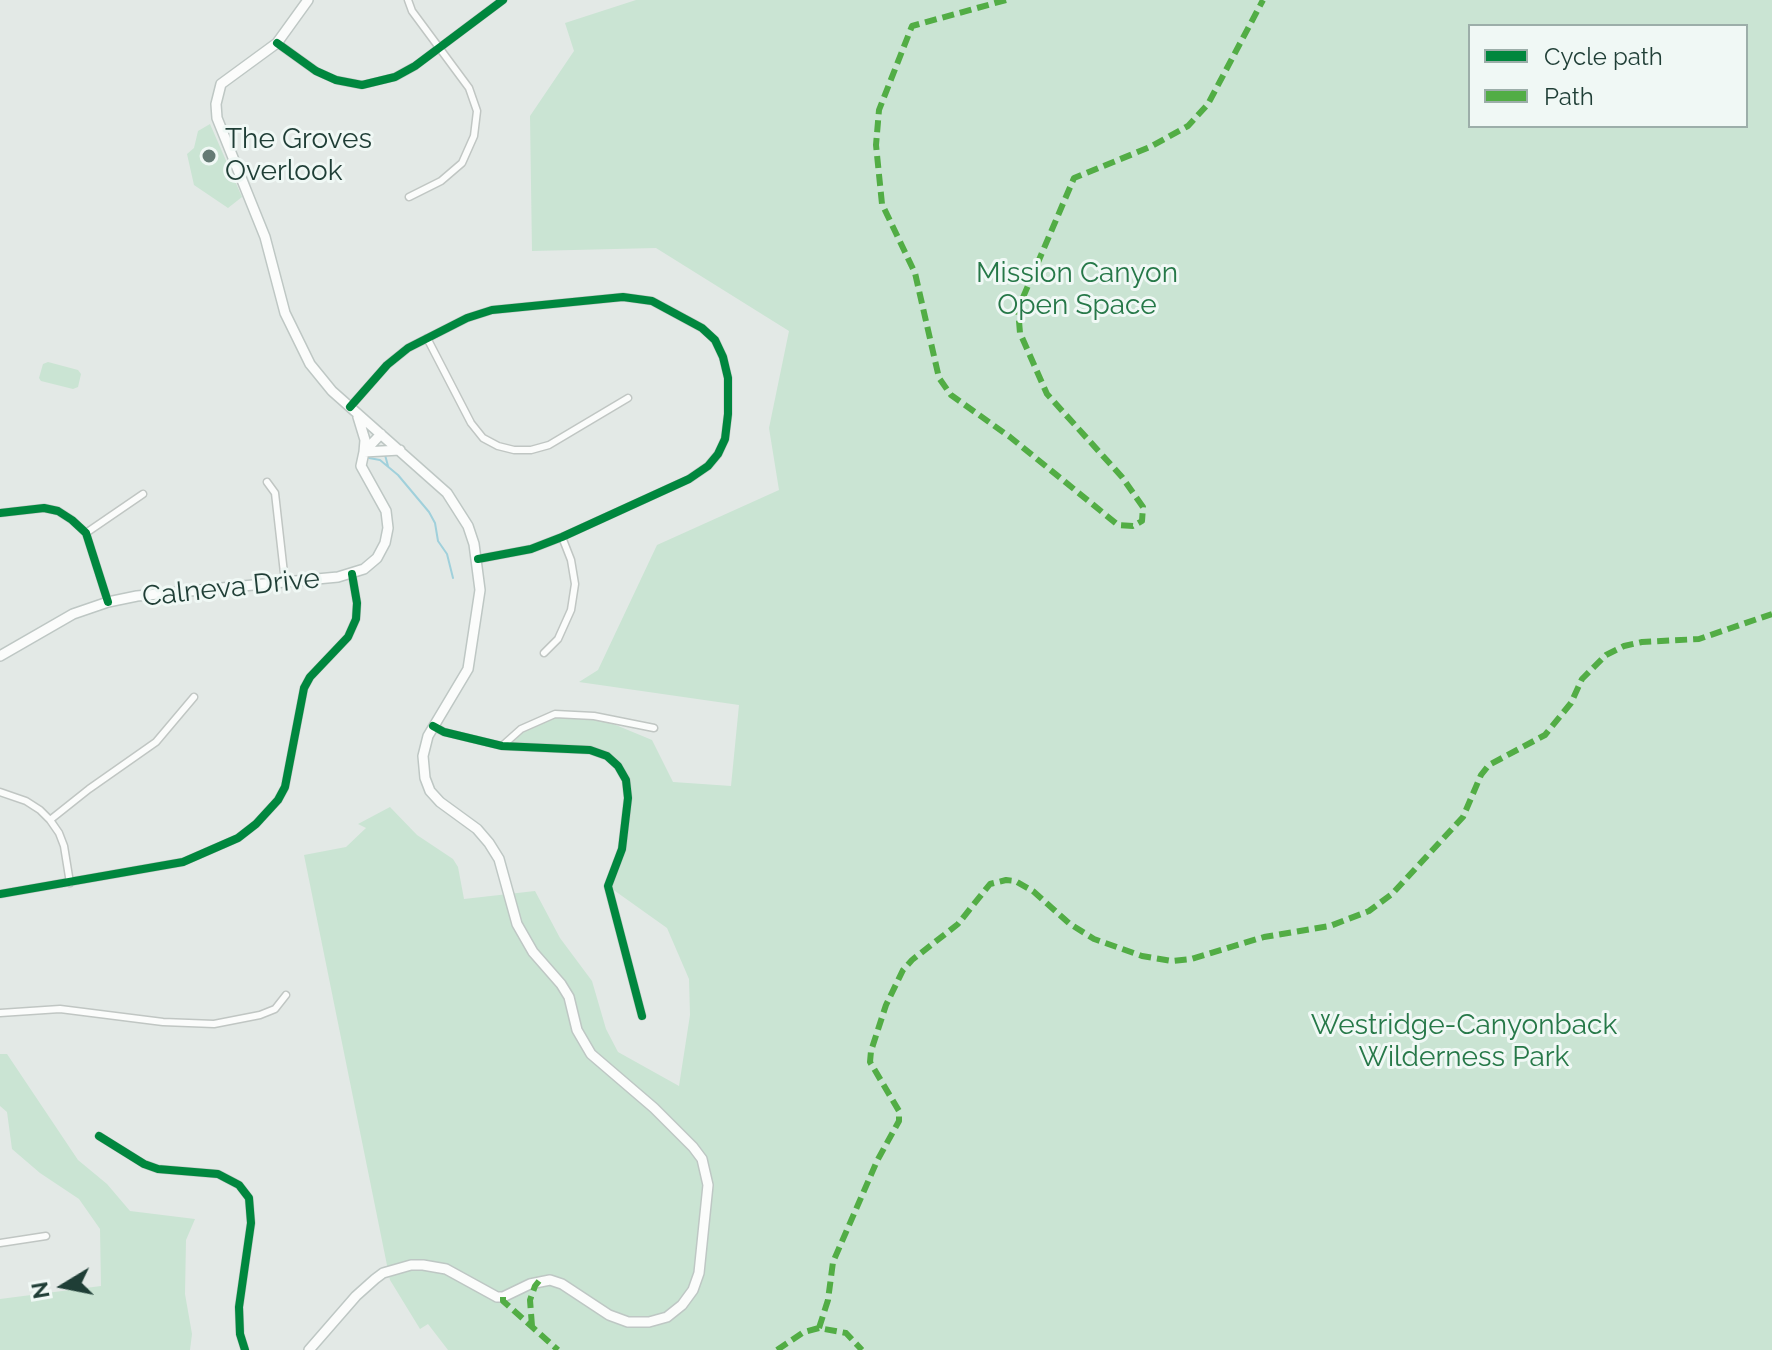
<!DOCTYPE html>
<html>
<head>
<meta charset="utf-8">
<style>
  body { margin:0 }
  #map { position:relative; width:1772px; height:1350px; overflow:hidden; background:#e3e9e6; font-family:Raleway,sans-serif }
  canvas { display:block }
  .legend { position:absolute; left:1468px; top:24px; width:280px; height:104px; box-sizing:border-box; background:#f0f8f5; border:2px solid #9caea9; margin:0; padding:10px 14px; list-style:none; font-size:24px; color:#1f3e36 }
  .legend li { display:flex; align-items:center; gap:16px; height:40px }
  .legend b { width:40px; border:2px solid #9caea9 }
  .north { position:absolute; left:24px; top:1246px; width:80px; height:80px; -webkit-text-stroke:6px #f0f8f5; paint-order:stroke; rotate:260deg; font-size:22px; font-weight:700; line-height:32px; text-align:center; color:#1f3e36 }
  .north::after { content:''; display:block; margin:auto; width:28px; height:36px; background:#1f3e36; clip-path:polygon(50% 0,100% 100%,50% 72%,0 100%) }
</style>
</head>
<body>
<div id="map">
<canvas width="1772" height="1350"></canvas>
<ul class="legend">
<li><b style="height:10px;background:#00873e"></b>Cycle path</li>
<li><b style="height:10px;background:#52ad45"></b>Path</li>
</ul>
<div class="north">N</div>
</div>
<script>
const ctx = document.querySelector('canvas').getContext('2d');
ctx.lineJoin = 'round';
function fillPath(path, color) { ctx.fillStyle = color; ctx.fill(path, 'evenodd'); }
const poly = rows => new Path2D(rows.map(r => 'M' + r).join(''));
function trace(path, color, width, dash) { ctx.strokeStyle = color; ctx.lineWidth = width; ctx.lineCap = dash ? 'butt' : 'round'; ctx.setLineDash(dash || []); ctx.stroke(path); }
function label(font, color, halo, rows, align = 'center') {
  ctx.font = font + ' Raleway,sans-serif'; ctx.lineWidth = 6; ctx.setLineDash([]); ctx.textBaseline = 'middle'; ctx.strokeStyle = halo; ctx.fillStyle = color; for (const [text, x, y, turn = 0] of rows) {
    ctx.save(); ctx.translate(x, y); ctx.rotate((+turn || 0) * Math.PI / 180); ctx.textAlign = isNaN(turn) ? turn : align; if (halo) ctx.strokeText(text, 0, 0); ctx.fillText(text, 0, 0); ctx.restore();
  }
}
const green = poly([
  [636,0,1772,0,1772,1350,448,1350,428,1324,420,1329,390,1280,304,855,346,847,366,828,358,824,390,807,417,835,453,859,458,867,464,899,535,891,560,938,592,981,606,1029,618,1052,679,1086,690,1015,689,979,667,928,608,886,622,849,628,798,626,780,607,756,590,750,502,746,514,734,555,714,594,716,652,740,673,782,731,786,739,705,579,682,598,670,657,545,779,490,769,428,789,331,656,248,532,251,530,116,574,51,565,23],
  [1470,26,1746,26,1746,126,1470,126],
  [210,124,242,197,228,208,194,185,187,154,194,148,198,131],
  [48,362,78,370,81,374,78,387,73,389,41,381,39,378,43,364],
  [0,1054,7,1054,78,1160,107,1184,130,1211,195,1219,186,1240,185,1294,192,1334,190,1350,0,1350,0,1299,101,1286,100,1229,79,1199,40,1173,12,1149,7,1112,0,1106]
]);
const stream = poly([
  [385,455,388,466],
  [369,458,380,460,398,475,429,512,435,523,438,541,447,554,453,578]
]);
const minor = poly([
  [408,0,412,11,469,88,477,111,474,136,462,163,441,181,409,197],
  [277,43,316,71,336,80,362,85,395,77,415,66,503,0],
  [427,338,471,423,483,438,498,446,514,450,531,450,549,445,628,398],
  [350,407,387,365,408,348,467,318,492,310,623,297,652,301,702,328,715,340,723,357,728,378,728,414,725,439,718,454,708,466,689,479,562,537,531,549,478,559],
  [267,482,275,493,285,582],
  [0,513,44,508,58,511,72,520,86,533,108,602],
  [86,533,143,494],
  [544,653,558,639,571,610,575,584,571,560,562,537],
  [433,726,444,732,502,746,590,750,607,756,618,766,626,780,628,798,622,849,608,886,642,1016],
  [502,746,521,729,555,714,594,716,654,728],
  [0,792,26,801,40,810,50,820,59,833,64,846,70,883],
  [50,820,89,789,156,742,194,697],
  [0,894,183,862,238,838,256,824,278,800,285,787,304,688,310,677,348,637,356,619,357,603,352,574],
  [0,1013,60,1009,163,1022,214,1024,260,1015,275,1009,286,995],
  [99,1136,144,1164,158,1169,218,1174,239,1185,249,1198,251,1223,239,1307,240,1334,245,1350],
  [0,1243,46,1236]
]);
const secondary = poly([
  [308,0,277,43,221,84,216,104,217,118,265,237,285,313,310,364,332,391,447,493,468,526,474,544,480,590,468,669,428,736,423,756,425,778,430,791,440,802,477,829,489,843,499,859,517,924,533,952,561,984,569,997,577,1030,591,1054,654,1108,693,1147,702,1159,708,1185,699,1273,693,1290,682,1305,667,1317,649,1322,628,1322,609,1315,562,1284,550,1280,530,1284,503,1297,497,1297,446,1269,423,1265,411,1265,383,1273,375,1279,356,1296,309,1350],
  [358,417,365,440,364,452,400,450],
  [0,656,73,614,108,602,137,596,338,577,364,569,377,558,385,543,388,528,386,511,361,466,364,452,381,434]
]);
const quiet = poly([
  [1006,0,912,26,879,110,876,145,882,204,915,273,939,378,951,395,1010,437,1118,525,1133,526,1142,521,1143,507,1122,477,1047,394,1020,333,1018,309,1074,178,1150,147,1188,126,1208,104,1263,0],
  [503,1297,503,1301,558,1350],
  [532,1326,530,1300,535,1286,539,1281],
  [819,1328,828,1300,833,1262,877,1161,899,1121,899,1111,870,1062,871,1051,886,1005,903,970,912,960,958,924,990,884,1006,880,1015,881,1033,891,1070,924,1094,939,1142,956,1172,961,1191,959,1264,937,1330,926,1369,911,1392,894,1463,817,1481,775,1489,765,1545,735,1571,703,1582,679,1606,655,1624,646,1642,642,1699,639,1772,614],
  [777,1350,804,1332,819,1328,846,1333,862,1350]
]);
const cycleway = poly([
  [277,43,316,71,336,80,362,85,395,77,415,66,503,0],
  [350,407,387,365,408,348,467,318,492,310,623,297,652,301,702,328,715,340,723,357,728,378,728,414,725,439,718,454,708,466,689,479,562,537,531,549,478,559],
  [0,513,44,508,58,511,72,520,86,533,108,602],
  [433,726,444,732,502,746,590,750,607,756,618,766,626,780,628,798,622,849,608,886,642,1016],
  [0,894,183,862,238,838,256,824,278,800,285,787,304,688,310,677,348,637,356,619,357,603,352,574],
  [99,1136,144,1164,158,1169,218,1174,239,1185,249,1198,251,1223,239,1307,240,1334,245,1350]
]);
const markers = [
  [209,156,8,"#647a74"]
];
const poiNames = [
  ["The Groves",225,140],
  ["Overlook",225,172]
];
const parkNames = [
  ["Mission Canyon",1077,274],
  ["Open Space",1077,306],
  ["Westridge-Canyonback",1464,1026],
  ["Wilderness Park",1464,1058]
];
const streetNames = [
  ["Calneva Drive",231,588,-6]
];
fillPath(green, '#cae4d3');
trace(stream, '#a0d0db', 2);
trace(minor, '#c0c6c3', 9);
trace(secondary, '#bec7c4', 12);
trace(minor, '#fbfcfb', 6);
trace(secondary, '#fbfcfb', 9);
trace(quiet, '#52ad45', 6, [12, 6]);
trace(cycleway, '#00873e', 8);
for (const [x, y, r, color] of markers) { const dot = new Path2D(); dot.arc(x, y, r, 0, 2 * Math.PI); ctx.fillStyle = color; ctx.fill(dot); trace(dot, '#f0f8f5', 3); }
label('28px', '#1f3e36', '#f0f8f5', poiNames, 'left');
label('28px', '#267848', '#f0f8f5', parkNames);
label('28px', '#1f3e36', '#f0f8f5', streetNames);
</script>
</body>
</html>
